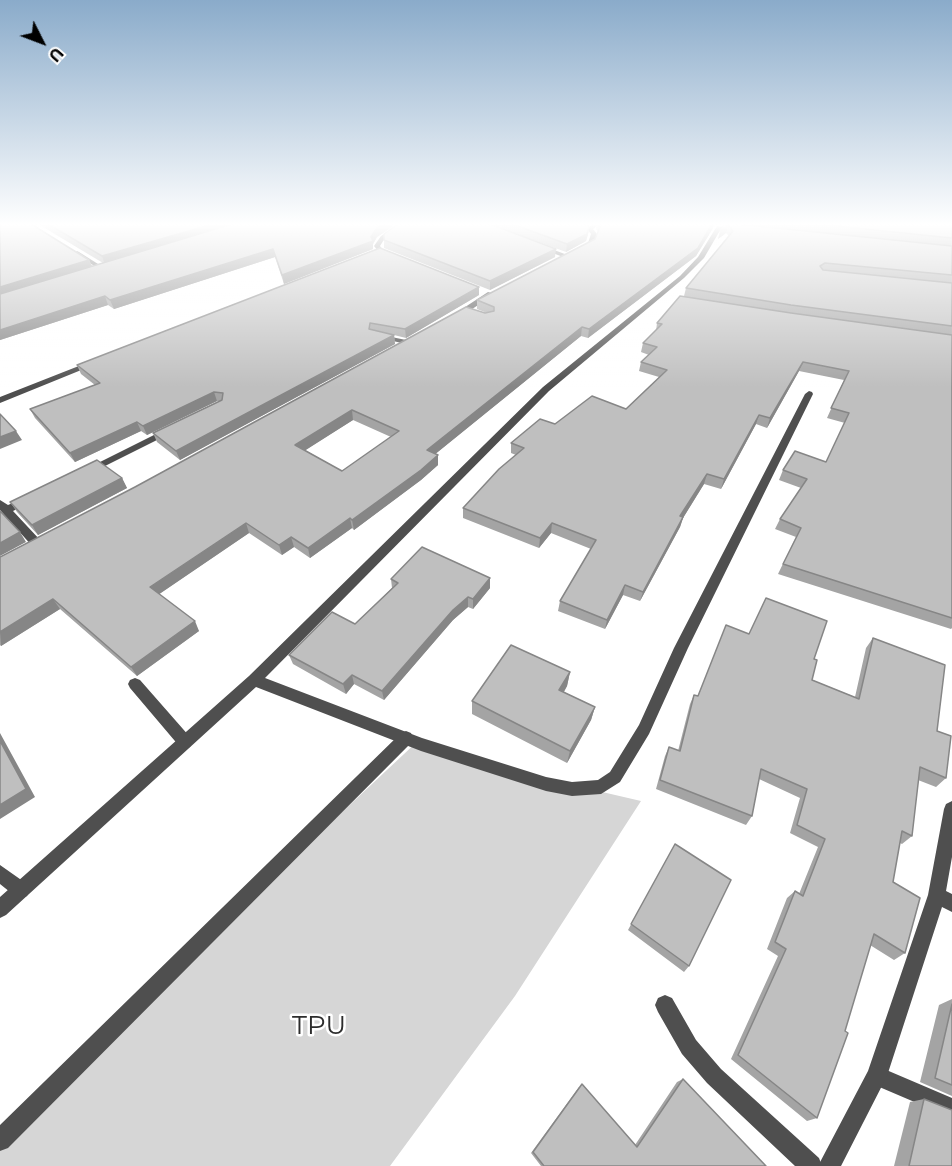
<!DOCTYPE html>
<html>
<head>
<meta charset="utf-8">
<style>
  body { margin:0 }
  #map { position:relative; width:952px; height:1166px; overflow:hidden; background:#fff; font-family:Montserrat,sans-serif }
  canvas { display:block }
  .north { position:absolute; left:12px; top:12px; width:60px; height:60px; -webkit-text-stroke:4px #fff; paint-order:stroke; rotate:132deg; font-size:16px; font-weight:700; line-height:24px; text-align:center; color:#000 }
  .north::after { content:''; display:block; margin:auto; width:21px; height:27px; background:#000; clip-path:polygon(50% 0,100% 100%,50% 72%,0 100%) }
</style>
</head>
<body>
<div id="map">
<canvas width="952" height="1166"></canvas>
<div class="north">U</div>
</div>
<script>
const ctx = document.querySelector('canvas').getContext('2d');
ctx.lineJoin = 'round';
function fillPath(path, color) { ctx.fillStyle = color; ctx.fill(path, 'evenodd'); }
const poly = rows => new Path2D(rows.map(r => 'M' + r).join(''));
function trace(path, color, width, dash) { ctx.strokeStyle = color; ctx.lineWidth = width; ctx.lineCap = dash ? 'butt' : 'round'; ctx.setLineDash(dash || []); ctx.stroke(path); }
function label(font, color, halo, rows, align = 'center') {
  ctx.font = font + ' Montserrat,sans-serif'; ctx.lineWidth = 5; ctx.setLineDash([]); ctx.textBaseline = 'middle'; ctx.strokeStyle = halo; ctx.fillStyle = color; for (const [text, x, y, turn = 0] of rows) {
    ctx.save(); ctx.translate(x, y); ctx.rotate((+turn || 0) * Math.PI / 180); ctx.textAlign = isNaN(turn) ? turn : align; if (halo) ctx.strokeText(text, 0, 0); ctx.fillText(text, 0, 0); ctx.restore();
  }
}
const green = poly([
  [420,739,555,781,641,801,515,996,390,1166,0,1166,0,1147,211,935]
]);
const service = poly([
  [377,334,406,340,410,342,406,344,380,338,377,338,377,334],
  [135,678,140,680,190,737,192,742,190,747,185,749,180,747,130,688,128,684,130,680,135,678],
  [406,731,411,733,413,738,411,743,8,1148,0,1151,0,1125,401,733,406,731],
  [0,865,27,884,30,890,27,896,21,899,15,896,0,884,0,865],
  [665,995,672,998,696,1040,721,1069,819,1158,822,1166,795,1166,707,1083,682,1054,658,1012,655,1005,658,998,665,995],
  [877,1066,952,1098,952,1118,870,1083,867,1076,870,1069,877,1066]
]);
const minor = poly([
  [593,224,599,224,593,229,597,234,594,244,583,250,579,250,579,248,588,243,591,234,587,229,593,224],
  [717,226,722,227,704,258,684,278,549,391,265,678,422,738,546,777,572,782,598,780,610,772,639,725,674,648,805,394,809,391,812,392,813,394,688,648,649,734,620,782,601,794,572,796,546,791,421,751,256,687,6,915,0,918,0,897,249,676,543,387,680,276,698,257,717,226],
  [393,229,398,230,385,238,380,246,383,250,395,254,396,255,393,257,379,252,374,246,381,236,393,229],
  [541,245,570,256,571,257,566,258,539,248,538,247,541,245],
  [77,251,79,252,106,269,101,270,75,254,74,253,77,251],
  [488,292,495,294,460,317,453,315,488,292],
  [89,362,96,364,0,403,0,397,89,362],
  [170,427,175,430,173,432,93,472,85,472,84,470,170,427],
  [27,497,31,498,32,500,31,502,13,511,41,541,43,544,37,548,33,547,0,510,0,500,8,505,27,497],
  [952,801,952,857,946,891,952,894,952,912,942,907,887,1076,841,1166,818,1166,868,1071,928,895,944,809,946,804,952,801]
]);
const wall = poly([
  [0,224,89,260,92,266,103,263,38,224,391,224,392,227,377,237,373,244,373,249,284,284,275,257,114,309,108,305,0,340],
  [403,224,555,257,490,290,384,248,384,240],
  [490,224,590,224,588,225,589,227,588,234,586,241,566,252],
  [597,224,714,224,713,228,696,256,588,338,581,336,435,454,438,465,421,480,354,530,352,528,310,558,294,547,282,555,249,533,159,594,199,631,137,676,60,609,1,646,0,645,0,557,487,313,477,309,477,300,595,239,598,232,596,229],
  [353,420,391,437,342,471,305,450],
  [724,224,952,224,952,628,951,629,778,574,796,537,775,529,780,519,801,488,779,480,783,470,826,462,845,423,827,418,844,380,799,371,767,428,756,424,721,489,704,484,683,518,680,527,640,601,623,595,605,629,558,611,560,601,591,549,551,533,539,548,463,518,463,508,516,455,511,453,511,443,555,424,626,409,659,377,639,371,641,362,649,355,641,352,643,343,656,331,657,323,684,296,686,288,729,236,726,233,718,239],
  [479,295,406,338,394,335,395,344,180,460,157,442,153,433,220,401,217,401,147,435,141,431,75,462,35,418,30,409,95,385,81,374,77,365],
  [122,478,127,488,38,535,17,512,10,502],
  [490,578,490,588,473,609,468,607,453,620,384,700,354,684,346,694,293,664,289,655,355,624,392,588,391,579],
  [873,638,937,731,946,778,936,787,918,780,912,836,902,844,900,843,893,882,905,953,894,960,870,945,817,1118,807,1121,731,1059,778,956,767,949,787,898,795,891,799,894,818,847,790,833,800,798,759,779,752,816,746,825,656,789,665,756,669,747,678,751,690,704,694,695,697,696,814,659,812,680,855,697,866,648],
  [570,672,567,686,564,692,595,707,591,720,567,763,472,714,472,701],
  [675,844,689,966,684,972,628,930],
  [952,999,952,1096,920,1082,939,1005],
  [683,1079,766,1166,541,1166,531,1153,579,1087,635,1145,677,1082],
  [924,1099,952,1166,894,1166,910,1102]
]);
const shadedWall = poly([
  [213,224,241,224,105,265,102,256],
  [384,224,391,224,392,227,377,237,373,244,373,249,284,284,282,275,371,237,376,229],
  [712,224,714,224,713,228,696,256,588,338,589,329],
  [728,225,726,233,718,239,720,231],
  [589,227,588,234,586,241,566,252,567,244],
  [273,249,275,257,114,309,110,300],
  [556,249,555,257,490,290,490,281],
  [89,260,93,268,0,297,0,287],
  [479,287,479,295,406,338,405,329],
  [105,296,108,305,0,340,0,330],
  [582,327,581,336,428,460,427,450],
  [394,335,395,344,180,460,176,451],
  [803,362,799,371,767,428,770,418],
  [214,392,217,401,147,435,143,426],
  [352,410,353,420,298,455,295,445],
  [759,415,756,424,721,489,724,479],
  [137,422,141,431,75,462,70,453],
  [16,431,22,440,0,449,0,437],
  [438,455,438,465,421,480,354,530,352,520],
  [707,474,704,484,683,518,680,527,640,601,643,592,680,516],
  [122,478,127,488,38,535,32,525],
  [350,518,352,528,310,558,308,548],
  [246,523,249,533,155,597,150,587],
  [552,523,551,533,539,548,540,538],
  [20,532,26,542,0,556,0,543],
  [291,537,294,547,282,555,279,545],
  [490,578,490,588,473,609,473,599],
  [625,585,623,595,605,629,607,620],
  [468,597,468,607,453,620,384,700,382,691,453,610],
  [53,599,60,609,1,646,0,632],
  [195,621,199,631,137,676,131,667],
  [570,672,567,686,557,703,559,690],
  [352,675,354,684,346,694,343,684],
  [595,707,591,720,567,763,570,751],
  [0,733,35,797,0,819]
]);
const building = poly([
  [0,224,31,224,89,260,0,287,0,224],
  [48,224,213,224,102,256,48,224],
  [232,224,384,224,376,229,371,237,373,241,282,275,273,249,110,300,105,296,0,330,0,294,232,224],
  [398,224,490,224,556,249,490,281,384,240,384,234,398,224],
  [512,224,587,224,589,227,587,234,567,244,512,224],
  [598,224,712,224,698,248,589,329,582,327,427,450,438,455,421,470,352,520,350,518,308,548,291,537,279,545,246,523,150,587,195,621,131,667,53,599,0,632,0,557,135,487,466,307,485,313,494,311,494,307,477,300,595,239,600,227,598,224],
  [352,410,399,431,342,471,295,445,352,410],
  [724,224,737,224,952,246,952,275,825,263,820,266,823,270,952,283,952,326,791,305,686,288,733,231,728,225,720,231,724,224],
  [817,224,952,224,952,238,817,224],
  [380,248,479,287,405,329,370,323,369,329,394,335,176,451,153,433,222,400,223,393,214,392,143,426,137,422,70,453,30,409,100,383,77,365,380,248],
  [680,296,791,313,952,335,952,618,783,564,801,528,780,519,807,479,783,470,795,451,826,462,849,413,831,408,849,371,803,362,770,418,759,415,724,479,707,474,680,516,683,517,643,592,625,585,607,620,560,601,596,540,552,523,540,538,463,508,499,469,524,448,511,443,540,419,555,424,592,396,626,409,667,370,641,362,657,347,643,343,662,324,657,323,680,296],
  [0,414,16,431,0,437,0,414],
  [97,460,122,478,32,525,10,502,97,460],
  [0,511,20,532,0,543,0,511],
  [422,547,490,578,473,599,468,597,453,610,382,691,352,675,343,684,289,655,332,612,355,624,398,583,391,579,422,547],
  [766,598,827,621,814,659,817,660,812,680,859,699,873,638,945,665,937,731,951,736,946,778,920,767,912,836,902,831,893,882,920,898,905,953,874,934,845,1031,848,1033,817,1118,738,1055,786,949,775,942,795,891,803,896,825,839,797,825,807,789,761,769,752,816,660,780,669,747,680,751,694,695,698,696,726,625,749,634,766,598],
  [511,645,570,672,559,690,595,707,570,751,472,701,511,645],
  [0,741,26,789,0,805,0,741],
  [675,844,731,880,689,966,631,924,675,844],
  [952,1004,952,1085,935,1078,952,1004],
  [683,1079,766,1166,544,1166,533,1152,582,1084,637,1147,683,1079],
  [924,1099,952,1110,952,1166,909,1166,924,1099]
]);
const nearParknames = [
  ["TPU",319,1026]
];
fillPath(green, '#d6d6d6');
fillPath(service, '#4f4f4f');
fillPath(minor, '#4f4f4f');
fillPath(wall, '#a4a4a4');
fillPath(shadedWall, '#868686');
fillPath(building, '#bfbfbf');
trace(building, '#868686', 1.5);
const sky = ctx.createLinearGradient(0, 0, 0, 387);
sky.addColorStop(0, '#8aabca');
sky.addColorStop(0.58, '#fff');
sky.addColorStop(1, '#ffffff00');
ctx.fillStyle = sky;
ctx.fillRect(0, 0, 952, 387);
label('26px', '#2d2d2d', '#fff', nearParknames);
</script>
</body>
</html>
